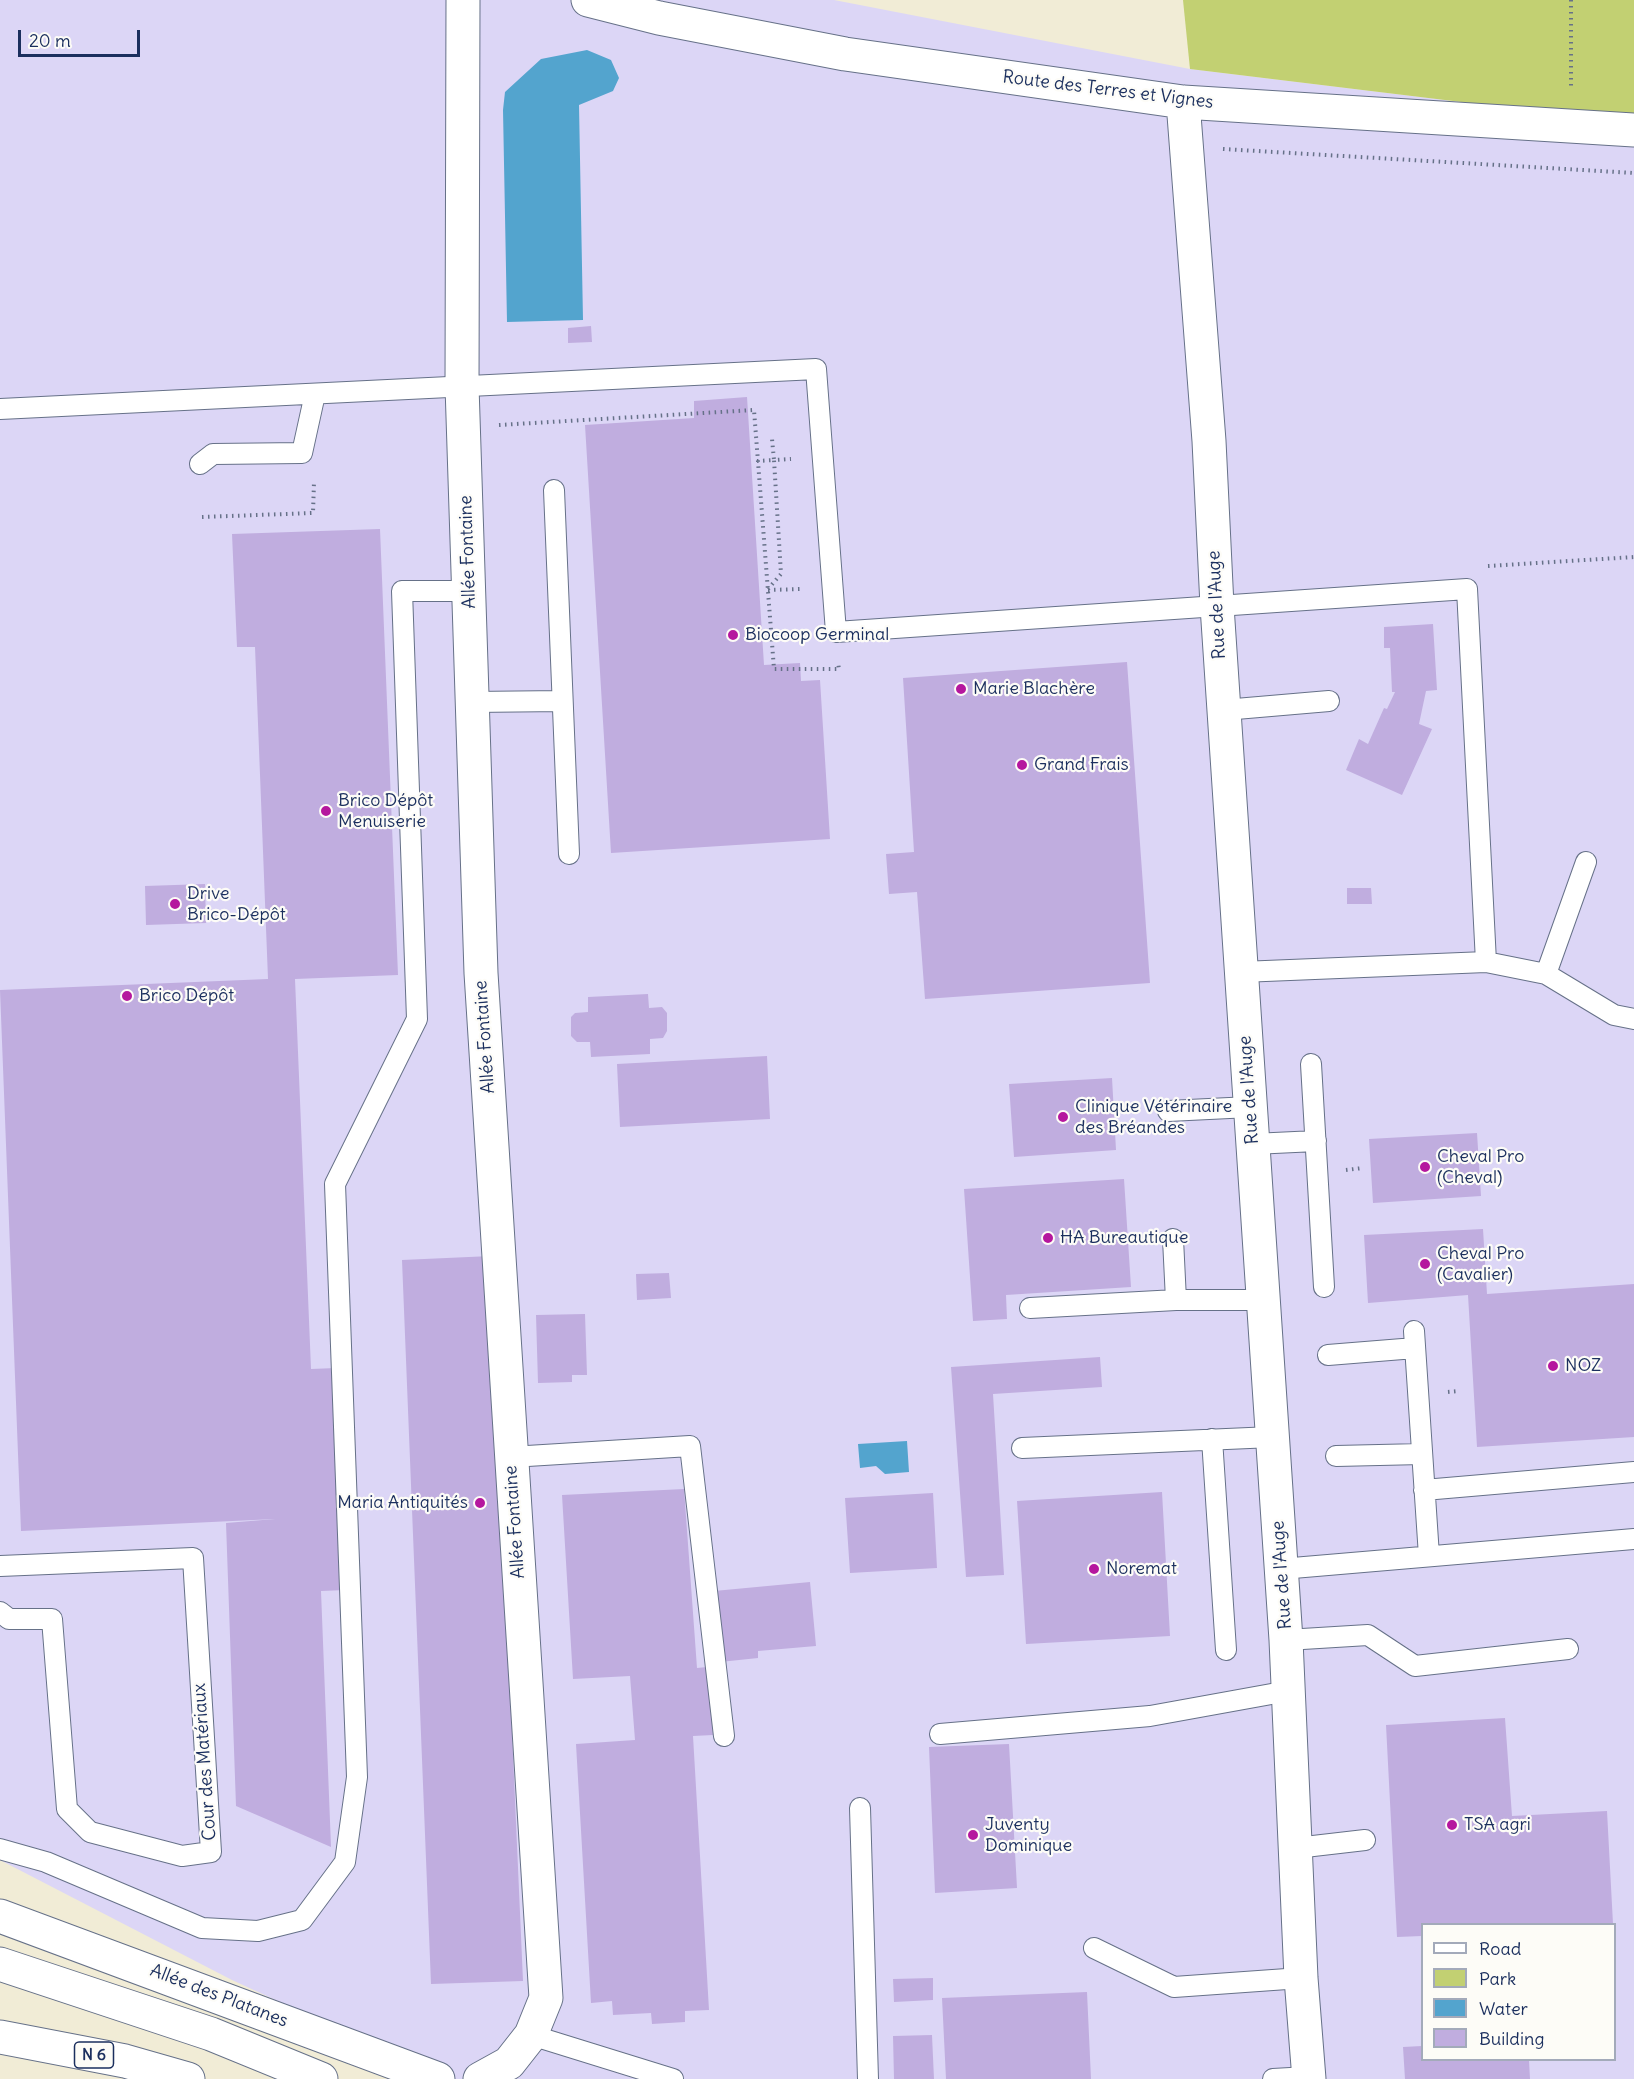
<!DOCTYPE html>
<html>
<head>
<meta charset="utf-8">
<style>
  body { margin:0 }
  #map { position:relative; width:1634px; height:2079px; overflow:hidden; background:#f1ecd6; font-family:Delius,sans-serif }
  canvas { display:block }
  .legend { position:absolute; left:1421px; top:1923px; width:195px; height:138px; box-sizing:border-box; background:#fdfcf7; border:2px solid #a3aaba; margin:0; padding:8px 10px; list-style:none; font-size:18px; color:#1b2f5e }
  .legend li { display:flex; align-items:center; gap:12px; height:30px }
  .legend b { width:30px; border:2px solid #a3aaba }
  .scale { position:absolute; left:18px; top:30px; width:122px; height:27px; box-sizing:border-box; border:3px solid #1b2f5e; border-top:0; padding-left:8px; font-size:18px; line-height:21px; white-space:nowrap; color:#1b2f5e; -webkit-text-stroke:4px #fdfcf7; paint-order:stroke }
</style>
</head>
<body>
<div id="map">
<canvas width="1634" height="2079"></canvas>
<ul class="legend">
<li><b style="height:8px;background:#fff"></b>Road</li>
<li><b style="height:16px;background:#c2d072"></b>Park</li>
<li><b style="height:16px;background:#53a4ce"></b>Water</li>
<li><b style="height:16px;background:#c0addf"></b>Building</li>
</ul>
<div class="scale">20 m</div>
</div>
<script>
const ctx = document.querySelector('canvas').getContext('2d');
ctx.lineJoin = 'round';
function fillPath(path, color) { ctx.fillStyle = color; ctx.fill(path, 'evenodd'); }
const poly = rows => new Path2D(rows.map(r => 'M' + r).join(''));
function trace(path, color, width, dash) { ctx.strokeStyle = color; ctx.lineWidth = width; ctx.lineCap = dash ? 'butt' : 'round'; ctx.setLineDash(dash || []); ctx.stroke(path); }
function label(font, color, halo, rows, align = 'center') {
  ctx.font = font + ' Delius,sans-serif'; ctx.lineWidth = 4.5; ctx.setLineDash([]); ctx.textBaseline = 'middle'; ctx.strokeStyle = halo; ctx.fillStyle = color; for (const [text, x, y, turn = 0] of rows) {
    ctx.save(); ctx.translate(x, y); ctx.rotate((+turn || 0) * Math.PI / 180); ctx.textAlign = isNaN(turn) ? turn : align; if (halo) ctx.strokeText(text, 0, 0); ctx.fillText(text, 0, 0); ctx.restore();
  }
}
const built = poly([
  [0,0,834,0,1190,69,1634,123,1634,2079,447,2079,232,1980,0,1860],
  [1422,1924,1614,1924,1614,2060,1422,2060]
]);
const green = poly([
  [1183,0,1634,0,1634,123,1190,69]
]);
const water = poly([
  [587,50,611,60,619,78,613,91,579,105,583,320,507,322,503,110,505,92,541,59],
  [907,1441,909,1472,885,1474,876,1466,860,1468,858,1444]
]);
const building = poly([
  [591,326,592,342,568,343,568,328],
  [747,397,764,665,800,663,801,681,820,680,830,839,611,853,585,425,694,418,694,401],
  [380,529,398,975,295,979,311,1369,336,1368,345,1590,321,1591,331,1847,236,1806,226,1523,275,1519,21,1531,0,990,268,979,255,647,237,647,232,534],
  [1433,624,1437,690,1426,691,1419,724,1432,729,1402,795,1346,770,1359,739,1368,744,1384,708,1387,709,1395,692,1392,692,1390,648,1384,648,1384,627],
  [1127,662,1150,983,925,999,917,892,889,894,886,854,914,852,903,678],
  [205,884,206,923,146,925,145,886],
  [1347,888,1371,888,1372,904,1347,904],
  [648,994,649,1008,662,1007,667,1013,667,1031,663,1038,650,1039,650,1054,591,1057,590,1042,577,1042,571,1036,571,1017,575,1013,588,1012,588,997],
  [767,1056,770,1119,620,1127,617,1064],
  [1112,1078,1116,1150,1014,1157,1009,1084],
  [1477,1133,1481,1196,1373,1203,1369,1139],
  [1124,1179,1131,1287,1006,1295,1007,1319,973,1321,964,1189],
  [1483,1229,1487,1294,1634,1284,1634,1437,1477,1447,1468,1295,1368,1303,1364,1235],
  [491,1256,523,1981,431,1984,402,1260],
  [669,1273,671,1298,637,1300,636,1274],
  [585,1314,587,1375,572,1375,572,1382,538,1383,536,1315],
  [1100,1357,1102,1387,993,1394,1004,1575,966,1577,951,1367],
  [684,1489,697,1668,707,1667,713,1735,693,1736,709,2010,685,2011,685,2022,652,2024,651,2013,613,2015,612,2001,591,2003,576,1744,635,1740,630,1676,573,1679,562,1495],
  [1162,1492,1170,1636,1026,1644,1017,1501],
  [933,1493,937,1568,850,1573,845,1498],
  [810,1582,816,1646,758,1651,758,1658,720,1662,714,1591],
  [1505,1718,1512,1816,1607,1811,1613,1924,1422,1924,1422,1936,1397,1937,1386,1725],
  [1009,1744,1017,1888,935,1893,929,1747],
  [933,1978,933,2000,894,2002,893,1979],
  [1087,1992,1091,2079,946,2079,942,1998],
  [932,2035,934,2079,894,2079,893,2036],
  [1422,2046,1422,2060,1529,2060,1530,2079,1405,2079,1403,2047]
]);
const path = poly([
  [1571,0,1571,89],
  [1223,149,1634,173],
  [499,425,754,410,774,669,839,669,838,663],
  [757,461,774,460,772,439],
  [202,517,313,513,314,482],
  [1488,566,1634,557],
  [768,589,781,574,774,460,791,459],
  [768,590,802,589],
  [1346,1170,1363,1168],
  [1448,1392,1459,1391]
]);
const service = poly([
  [0,409,816,369,836,632,1467,589,1486,962],
  [200,464,213,454,302,453,315,394],
  [554,490,569,854],
  [472,702,562,701],
  [1224,710,1329,701],
  [1241,972,1486,962,1546,974,1614,1015,1634,1019],
  [1546,974,1586,862],
  [1311,1064,1324,1287],
  [1168,1111,1250,1107],
  [1253,1144,1316,1141],
  [1173,1239,1176,1300,1263,1300],
  [1030,1308,1176,1300],
  [1414,1331,1429,1556],
  [1328,1355,1415,1348],
  [1212,1439,1226,1650],
  [1022,1448,1272,1437],
  [1336,1456,1422,1454],
  [511,1457,690,1446,724,1736],
  [1424,1490,1634,1472],
  [0,1566,193,1558,211,1852,182,1856,90,1832,67,1809,52,1619,9,1619,0,1612],
  [1281,1569,1634,1539],
  [1286,1640,1368,1635,1415,1666,1568,1649],
  [940,1734,1150,1716,1288,1691],
  [860,1808,868,2079],
  [1296,1848,1365,1840],
  [0,1849,46,1862,202,1928,258,1931,302,1920,345,1862,357,1777,335,1184,417,1019,402,591,469,591],
  [1094,1948,1174,1987,1301,1978],
  [531,2035,673,2079],
  [1273,2079,1308,2077]
]);
const minor = poly([
  [463,0,462,386,481,973,546,1998,531,2035,509,2063,480,2079],
  [588,0,659,18,845,54,1183,102,1634,130],
  [1183,102,1209,441,1217,606,1286,1640,1301,1978,1309,2079],
  [0,1916,438,2079]
]);
const primary = poly([
  [0,1964,211,2034,321,2079],
  [0,2037,125,2061,188,2079]
]);
const markers = [
  [733,635,6,"#b5179e"],
  [961,689,6,"#b5179e"],
  [1022,765,6,"#b5179e"],
  [326,811,6,"#b5179e"],
  [175,904,6,"#b5179e"],
  [127,996,6,"#b5179e"],
  [1063,1117,6,"#b5179e"],
  [1425,1167,6,"#b5179e"],
  [1048,1238,6,"#b5179e"],
  [1425,1264,6,"#b5179e"],
  [1553,1366,6,"#b5179e"],
  [480,1503,6,"#b5179e"],
  [1094,1569,6,"#b5179e"],
  [1452,1825,6,"#b5179e"],
  [973,1835,6,"#b5179e"]
];
const shields = [
  [94,2055,39]
];
const shieldNames = [
  ["N 6",94,2055]
];
const streetNames = [
  ["Route des Terres et Vignes",1108,90,7],
  ["Allée Fontaine",468,552,-92],
  ["Rue de l'Auge",1217,605,-93],
  ["Allée Fontaine",485,1037,-94],
  ["Rue de l'Auge",1249,1090,-94],
  ["Allée Fontaine",515,1522,-94],
  ["Rue de l'Auge",1282,1575,-94],
  ["Cour des Matériaux",205,1762,-94],
  ["Allée des Platanes",219,1996,21]
];
const poiNames = [
  ["Biocoop Germinal",745,635],
  ["Marie Blachère",973,689],
  ["Grand Frais",1034,765],
  ["Brico Dépôt",338,801],
  ["Menuiserie",338,822],
  ["Drive",187,894],
  ["Brico-Dépôt",187,915],
  ["Brico Dépôt",139,996],
  ["Clinique Vétérinaire",1075,1107],
  ["des Bréandes",1075,1128],
  ["Cheval Pro",1437,1157],
  ["(Cheval)",1437,1178],
  ["HA Bureautique",1060,1238],
  ["Cheval Pro",1437,1254],
  ["(Cavalier)",1437,1275],
  ["NOZ",1565,1366],
  ["Maria Antiquités",468,1503,"right"],
  ["Noremat",1106,1569],
  ["Juventy",985,1825],
  ["Dominique",985,1846],
  ["TSA agri",1464,1825]
];
fillPath(built, '#dcd6f6');
fillPath(green, '#c2d072');
fillPath(water, '#53a4ce');
fillPath(building, '#c0addf');
trace(service, '#667188', 22);
trace(minor, '#667188', 35);
trace(primary, '#667188', 35);
trace(path, '#667188', 4, [1.5, 4.5]);
trace(service, '#fff', 20);
trace(minor, '#fff', 33);
trace(primary, '#fff', 33);
for (const [x, y, r, color] of markers) { const dot = new Path2D(); dot.arc(x, y, r, 0, 2 * Math.PI); ctx.fillStyle = color; ctx.fill(dot); trace(dot, '#fdfcf7', 2); }
for (const [x, y, w] of shields) { const box = new Path2D(); box.roundRect(x - w / 2, y - 13, w, 26, 4.5); ctx.fillStyle = '#fdfcf7'; ctx.fill(box); trace(box, '#1b2f5e', 1.5); }
label('bold 16px', '#1b2f5e', null, shieldNames);
label('18px', '#1b2f5e', '#fdfcf7', streetNames);
label('18px', '#1b2f5e', '#fdfcf7', poiNames, 'left');
</script>
</body>
</html>
